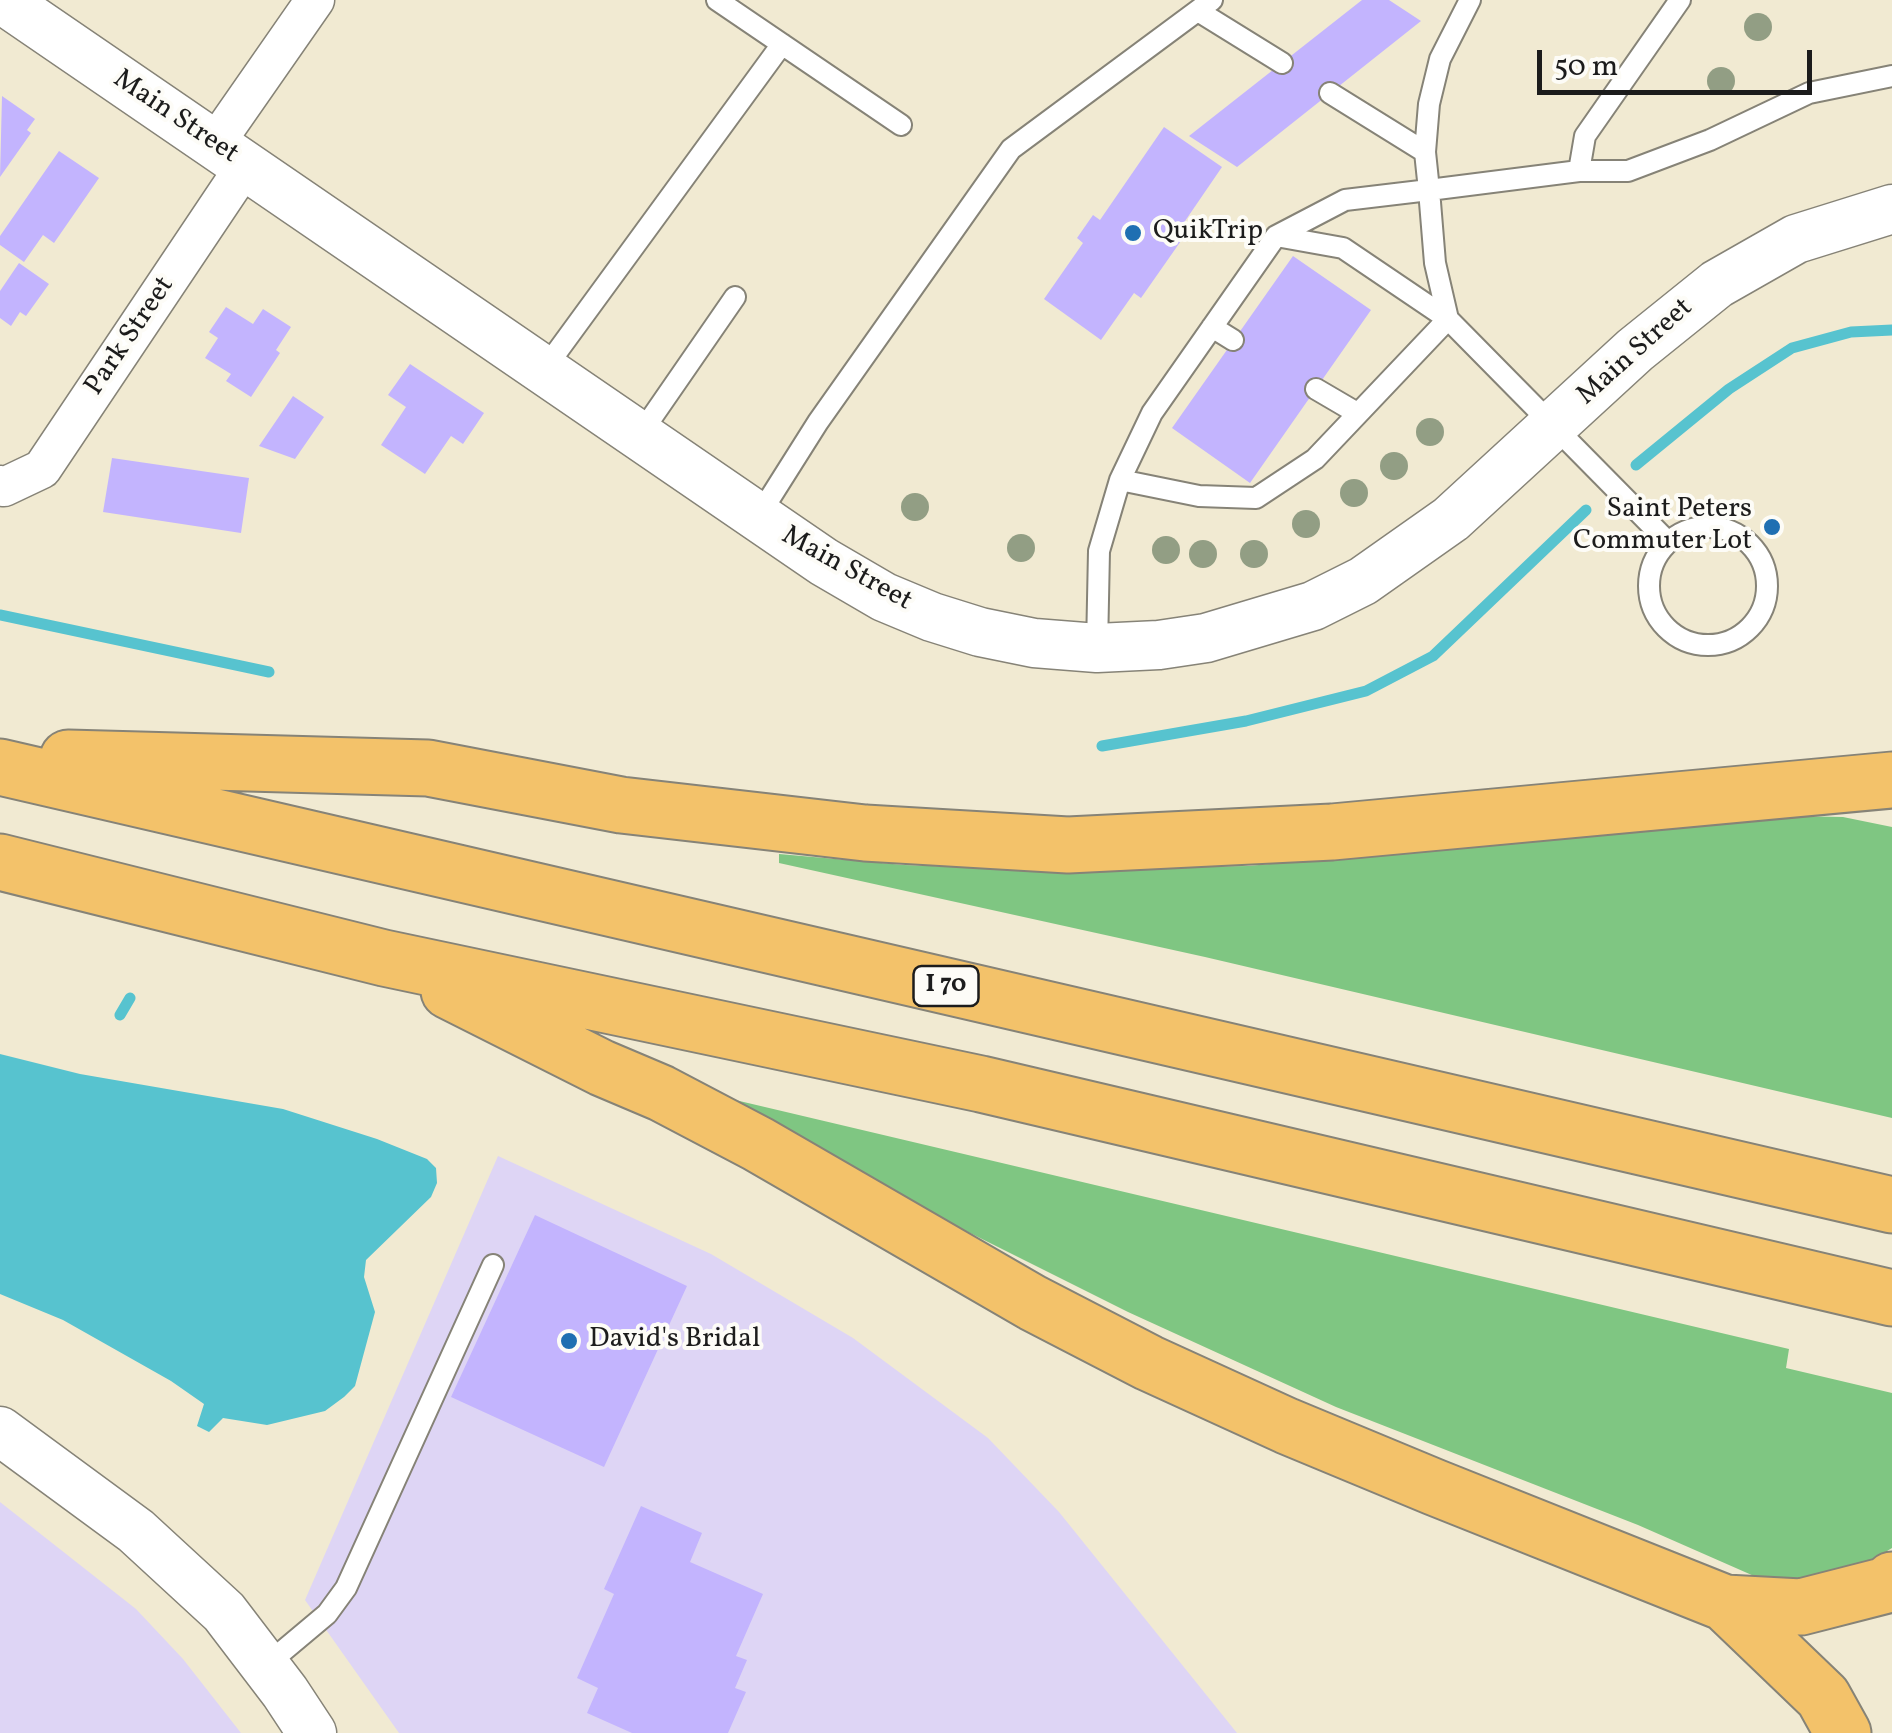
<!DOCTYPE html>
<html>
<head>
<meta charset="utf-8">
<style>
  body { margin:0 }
  #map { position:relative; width:1892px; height:1733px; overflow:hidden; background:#f1ead2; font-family:Vollkorn,serif }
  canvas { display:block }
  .scale { position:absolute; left:1537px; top:50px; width:275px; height:45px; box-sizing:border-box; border:5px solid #1c1c1c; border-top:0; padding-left:12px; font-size:30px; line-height:35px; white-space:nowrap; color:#1c1c1c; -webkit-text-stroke:8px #fdfcf7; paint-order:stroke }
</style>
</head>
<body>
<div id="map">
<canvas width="1892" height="1733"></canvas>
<div class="scale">50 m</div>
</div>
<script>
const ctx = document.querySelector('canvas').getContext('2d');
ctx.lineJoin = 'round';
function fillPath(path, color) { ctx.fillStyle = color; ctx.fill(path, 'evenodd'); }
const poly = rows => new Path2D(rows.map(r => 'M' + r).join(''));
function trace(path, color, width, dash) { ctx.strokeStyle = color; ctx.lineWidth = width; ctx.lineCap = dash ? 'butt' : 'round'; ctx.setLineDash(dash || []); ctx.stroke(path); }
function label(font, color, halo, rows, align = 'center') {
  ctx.font = font + ' Vollkorn,serif'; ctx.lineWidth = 8; ctx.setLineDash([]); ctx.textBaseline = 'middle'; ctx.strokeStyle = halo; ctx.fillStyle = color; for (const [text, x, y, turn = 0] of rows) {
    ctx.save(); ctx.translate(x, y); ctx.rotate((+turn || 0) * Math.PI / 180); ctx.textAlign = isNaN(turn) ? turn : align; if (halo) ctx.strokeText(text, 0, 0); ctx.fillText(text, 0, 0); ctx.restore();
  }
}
const built = poly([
  [498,1156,711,1254,853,1338,988,1438,1059,1512,1237,1733,399,1733,305,1600],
  [0,1502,136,1609,183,1659,241,1733,0,1733]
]);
const green = poly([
  [1791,816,1843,817,1892,827,1892,1118,1205,957,779,863,779,854,904,865,1015,869,1248,866],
  [731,1099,1789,1349,1786,1368,1892,1393,1892,1548,1867,1563,1814,1577,1781,1580,1754,1576,1638,1525,1336,1407,1128,1312,966,1231]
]);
const water = poly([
  [0,1054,80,1074,283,1109,377,1139,427,1159,436,1168,437,1183,431,1197,366,1260,364,1277,375,1312,355,1386,344,1397,325,1411,267,1425,223,1418,209,1432,197,1426,204,1404,171,1381,63,1320,0,1294]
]);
const stream = poly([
  [1636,465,1729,389,1792,348,1851,332,1892,330],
  [0,615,269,672],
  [1102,746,1246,721,1366,691,1433,656,1586,510],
  [120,1015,130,998]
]);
const building = poly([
  [1362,0,1389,0,1421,21,1237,167,1189,136],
  [2,96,35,119,27,130,31,133,0,177],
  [1164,127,1222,167,1183,224,1190,228,1141,298,1134,293,1101,340,1044,299,1083,243,1077,238,1093,215,1100,220],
  [59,151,99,178,54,243,43,235,24,262,0,245,0,236],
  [1293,256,1371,310,1250,483,1172,428],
  [19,263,49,284,26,316,20,312,11,326,0,318,0,291],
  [226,307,253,324,263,309,291,327,276,350,280,353,251,397,226,381,231,374,205,358,218,338,209,332],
  [410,364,484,413,463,444,451,436,425,474,381,445,406,407,388,395],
  [293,396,324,417,295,459,259,446],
  [112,458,249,478,241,533,103,512],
  [535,1215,687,1286,604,1467,451,1397],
  [641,1506,702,1533,690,1562,763,1594,736,1656,747,1660,735,1688,746,1692,728,1733,632,1733,587,1713,598,1688,577,1678,614,1594,604,1589]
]);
const service = poly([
  [717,0,901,125],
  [1198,11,1282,63],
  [1330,93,1425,152],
  [1579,171,1585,136,1680,0],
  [1212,327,1233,340],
  [543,371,782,44],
  [1316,389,1357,413],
  [639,436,735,297],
  [1120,480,1199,496,1256,498,1315,459,1448,319,1343,248,1276,236],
  [758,517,818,422,1011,149,1212,0],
  '1649 586a59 59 0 1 1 118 0a59 59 0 1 1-118 0Z',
  [1668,542,1448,319,1435,263,1429,190,1579,171,1628,171,1710,140,1809,93,1892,76],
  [1097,648,1099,551,1120,480,1152,413,1276,236,1345,200,1429,190,1425,152,1429,104,1440,59,1470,0],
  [265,1666,327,1614,346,1588,493,1265]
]);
const minor = poly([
  [214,145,315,0],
  [0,485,4,487,42,469,245,166]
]);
const tertiary = poly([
  [3,0,824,562,884,597,932,617,980,632,1034,643,1097,648,1159,645,1206,638,1313,606,1363,581,1451,519,1635,350,1717,284,1796,239,1892,209],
  [0,1431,136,1531,224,1612,285,1692,312,1733]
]);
const motorway = poly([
  [68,758,428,768,621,805,865,833,1068,845,1332,832,1892,780],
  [0,767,1892,1205],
  [0,862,384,958,981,1084,1892,1298],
  [449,991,602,1068,661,1093,758,1144,1033,1303,1149,1363,1287,1426,1434,1487,1725,1603,1801,1607,1887,1585,1892,1580],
  [1725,1603,1823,1697,1843,1733]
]);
const trees = [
  [1758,27],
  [1721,81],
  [1430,432],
  [1394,466],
  [1354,493],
  [915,507],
  [1306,524],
  [1021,548],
  [1166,550],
  [1203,554],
  [1254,554]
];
const markers = [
  [1133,233,10,"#1f6fb2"],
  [1772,527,10,"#1f6fb2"],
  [569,1341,10,"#1f6fb2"]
];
const shields = [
  [946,986,65]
];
const shieldNames = [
  ["I 70",946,986]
];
const streetNames = [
  ["Main Street",175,118,34],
  ["Park Street",131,337,-56],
  ["Main Street",1636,353,-42],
  ["Main Street",846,570,29]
];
const poiNames = [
  ["QuikTrip",1153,233],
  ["Saint Peters",1752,511,"right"],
  ["Commuter Lot",1752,543,"right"],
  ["David's Bridal",589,1341]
];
fillPath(built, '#ded5f5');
fillPath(green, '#7fc682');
fillPath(water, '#57c3cf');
trace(stream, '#57c3cf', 11);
fillPath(building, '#c3b4fe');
trace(service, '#868377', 24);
trace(minor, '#868377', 41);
trace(tertiary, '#868377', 51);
trace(motorway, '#868377', 59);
trace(service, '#fff', 20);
trace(minor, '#fff', 38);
trace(tertiary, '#fff', 48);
trace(motorway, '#f3c26a', 55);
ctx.fillStyle = '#929e84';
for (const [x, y] of trees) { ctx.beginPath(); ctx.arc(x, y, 14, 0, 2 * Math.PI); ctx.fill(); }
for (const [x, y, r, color] of markers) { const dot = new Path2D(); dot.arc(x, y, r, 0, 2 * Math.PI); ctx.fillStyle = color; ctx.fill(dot); trace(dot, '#fdfcf7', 4); }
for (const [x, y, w] of shields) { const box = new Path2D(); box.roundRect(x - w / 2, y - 20, w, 40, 8); ctx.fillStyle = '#fdfcf7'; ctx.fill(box); trace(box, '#1c1c1c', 2.5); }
label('bold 25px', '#1c1c1c', null, shieldNames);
label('28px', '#1c1c1c', '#fdfcf7', streetNames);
label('28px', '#1c1c1c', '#fdfcf7', poiNames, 'left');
</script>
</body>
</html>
